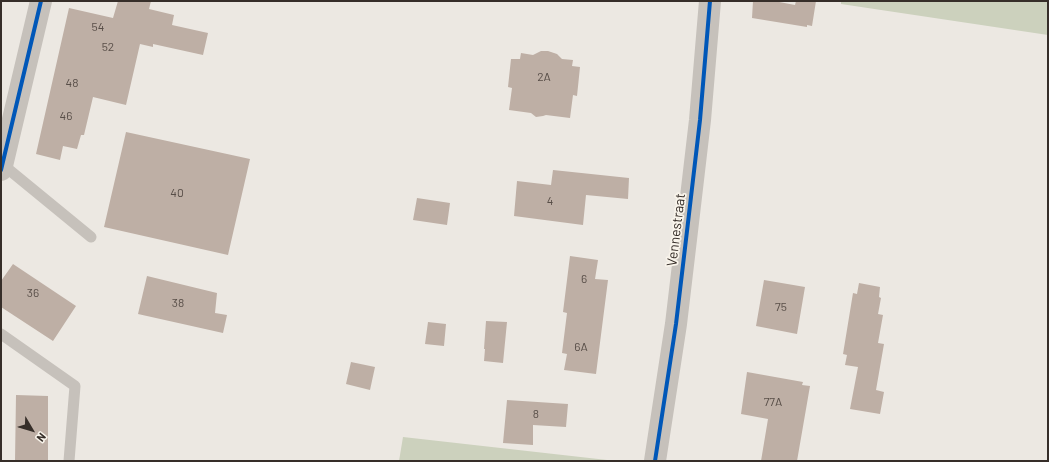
<!DOCTYPE html>
<html>
<head>
<meta charset="utf-8">
<style>
  body { margin:0 }
  #map { position:relative; width:1049px; height:462px; overflow:hidden; background:#ece8e2; font-family:Barlow,sans-serif }
  canvas { display:block }
  .frame { position:absolute; inset:0; border:2px solid #362e29; pointer-events:none }
  .north { position:absolute; left:12px; top:410px; width:40px; height:40px; -webkit-text-stroke:3px #f8f3ea; paint-order:stroke; rotate:128deg; font-size:11px; font-weight:700; line-height:16px; text-align:center; color:#362e29 }
  .north::after { content:''; display:block; margin:auto; width:14px; height:18px; background:#362e29; clip-path:polygon(50% 0,100% 100%,50% 72%,0 100%) }
</style>
</head>
<body>
<div id="map">
<canvas width="1049" height="462"></canvas>
<div class="frame"></div>
<div class="north">N</div>
</div>
<script>
const ctx = document.querySelector('canvas').getContext('2d');
ctx.lineJoin = 'round';
function fillPath(path, color) { ctx.fillStyle = color; ctx.fill(path, 'evenodd'); }
const poly = rows => new Path2D(rows.map(r => 'M' + r).join(''));
function trace(path, color, width, dash) { ctx.strokeStyle = color; ctx.lineWidth = width; ctx.lineCap = dash ? 'butt' : 'round'; ctx.setLineDash(dash || []); ctx.stroke(path); }
function label(font, color, halo, rows, align = 'center') {
  ctx.font = font + ' Barlow,sans-serif'; ctx.lineWidth = 3.5; ctx.setLineDash([]); ctx.textBaseline = 'middle'; ctx.strokeStyle = halo; ctx.fillStyle = color; for (const [text, x, y, turn = 0] of rows) {
    ctx.save(); ctx.translate(x, y); ctx.rotate((+turn || 0) * Math.PI / 180); ctx.textAlign = isNaN(turn) ? turn : align; if (halo) ctx.strokeText(text, 0, 0); ctx.fillText(text, 0, 0); ctx.restore();
  }
}
const green = poly([
  [841,1,1048,1,1048,35,841,4],
  [403,437,616,461,399,461]
]);
const building = poly([
  [118,1,151,1,149,9,174,15,172,25,208,33,203,55,153,44,153,47,140,44,126,105,93,97,84,135,81,135,77,149,63,146,60,160,36,154,69,8,113,18],
  [753,1,774,1,795,5,796,1,816,1,812,26,807,25,807,27,752,18],
  [541,51,548,51,557,54,562,59,573,60,572,66,580,67,577,96,573,95,570,118,546,115,543,116,536,117,531,113,509,110,512,88,508,87,511,59,520,59,521,53,533,55],
  [126,132,250,159,228,255,104,227],
  [553,170,629,178,628,199,586,195,583,225,514,216,517,181,551,185],
  [417,198,450,203,447,225,413,220],
  [570,256,598,260,595,279,608,280,596,374,564,370,567,354,562,353,567,313,563,312],
  [13,264,76,306,53,341,1,307,1,281],
  [147,276,217,293,215,313,227,315,223,333,138,314],
  [764,280,805,287,797,334,756,326],
  [859,283,880,287,879,297,881,298,878,314,883,315,878,343,884,344,876,390,884,392,880,414,850,409,858,367,845,365,847,355,843,354,853,293,857,294],
  [486,321,507,322,503,363,484,361,485,349,484,349],
  [428,322,446,324,444,346,425,344],
  [351,362,375,367,370,390,346,384],
  [747,372,803,382,802,385,810,386,797,461,761,461,768,419,741,414],
  [16,395,48,396,48,461,15,461],
  [507,400,568,404,566,427,533,425,533,445,503,443]
]);
const service = poly([
  [2,164,91,237],
  [1,334,75,386,69,461]
]);
const minor = poly([
  [655,461,676,324,687,231,700,120,710,1]
]);
const tertiary = poly([
  [1,170,41,1]
]);
const cycleway = poly([
  [1,170,41,1],
  [655,461,676,324,687,231,700,120,710,1]
]);
const numberNames = [
  ["54",98,27],
  ["52",108,47],
  ["2A",544,77],
  ["48",72,83],
  ["46",66,116],
  ["40",177,193],
  ["4",550,201],
  ["6",584,279],
  ["36",33,293],
  ["38",178,303],
  ["75",781,307],
  ["6A",581,347],
  ["77A",773,402],
  ["8",536,414]
];
const streetNames = [
  ["Vennestraat",676,230,-83]
];
fillPath(green, '#ccd1bd');
fillPath(building, '#beafa5');
trace(service, '#c6c1bb', 11);
trace(minor, '#c6c1bb', 22);
trace(tertiary, '#c6c1bb', 22);
trace(cycleway, '#0057b8', 4);
label('12px', '#584e48', null, numberNames);
label('14px', '#362e29', '#f8f3ea', streetNames);
</script>
</body>
</html>
